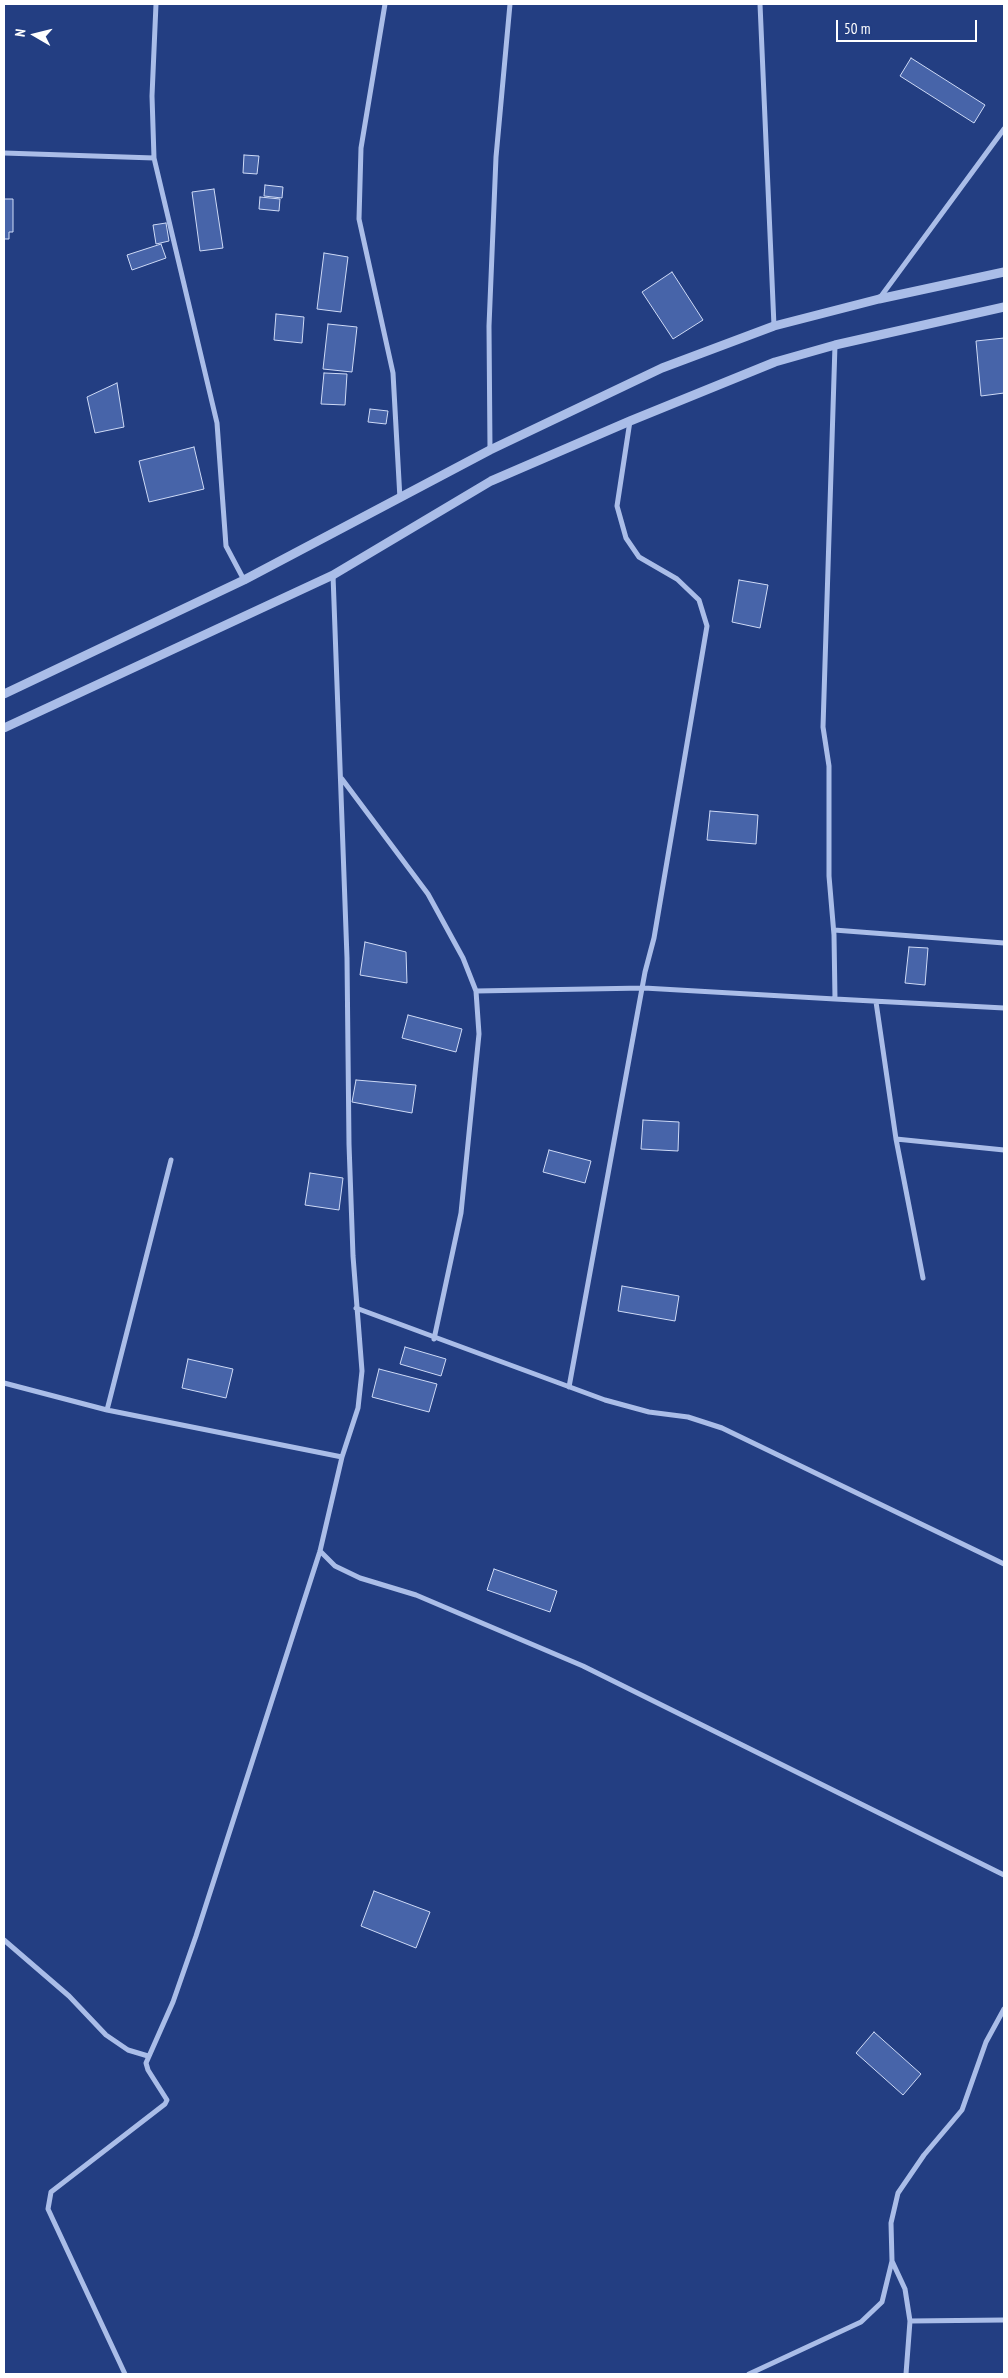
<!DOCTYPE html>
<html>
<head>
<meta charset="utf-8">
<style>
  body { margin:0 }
  #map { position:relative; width:1008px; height:2378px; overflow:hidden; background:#233e82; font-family:"PT Sans Narrow",sans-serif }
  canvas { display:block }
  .frame { position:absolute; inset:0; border:5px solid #fff; pointer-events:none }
  .north { position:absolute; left:10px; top:10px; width:50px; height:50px; -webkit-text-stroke:4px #233e82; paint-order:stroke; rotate:278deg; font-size:14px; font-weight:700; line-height:20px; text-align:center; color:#fff }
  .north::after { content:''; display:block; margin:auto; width:18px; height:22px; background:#fff; clip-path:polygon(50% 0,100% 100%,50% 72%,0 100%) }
  .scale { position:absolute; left:836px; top:20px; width:141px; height:22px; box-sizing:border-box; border:2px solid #fff; border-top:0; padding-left:6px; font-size:15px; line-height:18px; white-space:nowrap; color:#fff; -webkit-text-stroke:4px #233e82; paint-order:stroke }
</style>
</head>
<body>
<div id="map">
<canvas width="1008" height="2378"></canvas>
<div class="frame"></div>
<div class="north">N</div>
<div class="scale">50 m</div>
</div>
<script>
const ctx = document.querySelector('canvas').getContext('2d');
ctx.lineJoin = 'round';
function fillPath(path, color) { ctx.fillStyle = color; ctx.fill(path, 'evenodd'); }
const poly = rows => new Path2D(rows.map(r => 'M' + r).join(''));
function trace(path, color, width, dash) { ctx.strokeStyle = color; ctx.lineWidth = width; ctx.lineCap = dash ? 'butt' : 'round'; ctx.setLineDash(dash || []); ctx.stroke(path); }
const building = poly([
  [911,58,985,105,974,123,900,76,911,58],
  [244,155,259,156,257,174,243,173,244,155],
  [265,185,283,187,282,198,264,196,265,185],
  [214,189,223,248,200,251,192,192,214,189],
  [260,197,280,199,279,211,259,209,260,197],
  [4,199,13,199,13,232,9,232,9,239,4,239,4,199],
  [166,223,169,241,156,244,153,225,166,223],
  [161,244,166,258,132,270,127,255,161,244],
  [324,253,348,257,341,312,317,309,324,253],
  [672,272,703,320,673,339,642,292,672,272],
  [276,314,304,317,302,343,274,340,276,314],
  [328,324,357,327,352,372,323,369,328,324],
  [1004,338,1004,393,981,396,976,341,1004,338],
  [324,373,347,374,345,405,321,404,324,373],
  [117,383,124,427,95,433,87,397,117,383],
  [370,409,388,411,386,424,368,422,370,409],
  [194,447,204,489,149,502,139,461,194,447],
  [739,580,768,585,760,628,732,622,739,580],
  [710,811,758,815,756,844,707,840,710,811],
  [365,942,406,952,407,983,360,975,365,942],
  [909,947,928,948,925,985,905,983,909,947],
  [408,1015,462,1029,456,1052,402,1038,408,1015],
  [356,1080,416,1085,412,1113,352,1102,356,1080],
  [643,1120,679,1122,678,1151,641,1149,643,1120],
  [549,1150,591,1161,585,1183,543,1172,549,1150],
  [310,1173,343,1178,339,1210,305,1205,310,1173],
  [622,1286,679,1296,675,1321,618,1311,622,1286],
  [405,1347,446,1359,441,1376,400,1364,405,1347],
  [188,1359,233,1369,226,1398,182,1388,188,1359],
  [379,1369,437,1384,429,1412,372,1397,379,1369],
  [494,1569,557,1591,550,1612,487,1590,494,1569],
  [374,1891,430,1912,416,1948,361,1926,374,1891],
  [874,2032,921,2074,903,2095,856,2053,874,2032]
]);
const minor = poly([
  [156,4,152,96,154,158,217,423,226,546,244,580],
  [385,4,361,148,359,219,393,373,400,499],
  [760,4,774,326],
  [4,153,154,158],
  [879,299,1004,129],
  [835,345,823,727,829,766,829,876,834,935,835,999,1004,1008],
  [490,450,489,326,496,157,510,4],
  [342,779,428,894,463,958,476,991,479,1034,461,1213,434,1339],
  [834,930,1004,943],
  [476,991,644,988,835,999],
  [876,1002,896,1139,923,1278],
  [896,1139,1004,1150],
  [356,1308,605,1400,649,1412,688,1417,722,1428,1004,1564],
  [4,1383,107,1410,342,1457],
  [569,1387,645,972,654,938,707,626,699,600,677,579,639,557,626,538,617,506,630,421],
  [107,1410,171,1160],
  [320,1551,335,1566,360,1578,416,1595,583,1666,1004,1875],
  [4,1940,69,1996,106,2035,128,2050,148,2056],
  [892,2261,905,2289,910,2321,906,2374],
  [910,2321,1004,2320],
  [125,2374,48,2209,51,2192,165,2104,167,2100,148,2070,146,2063,173,2002,196,1936,320,1551,342,1457,358,1408,362,1371,353,1256,349,1144,347,958,333,575],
  [749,2374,861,2322,882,2302,892,2261,891,2223,898,2193,924,2155,962,2110,986,2042,1004,2009]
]);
const tertiary = poly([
  [4,694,244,580,490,450,662,368,774,326,879,299,1004,272],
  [4,728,333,575,491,481,630,421,775,362,835,345,1004,307]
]);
fillPath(building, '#4764a9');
trace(building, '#cedaf6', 1);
trace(minor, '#aabde8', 5);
trace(tertiary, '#aabde8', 9);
</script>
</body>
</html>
